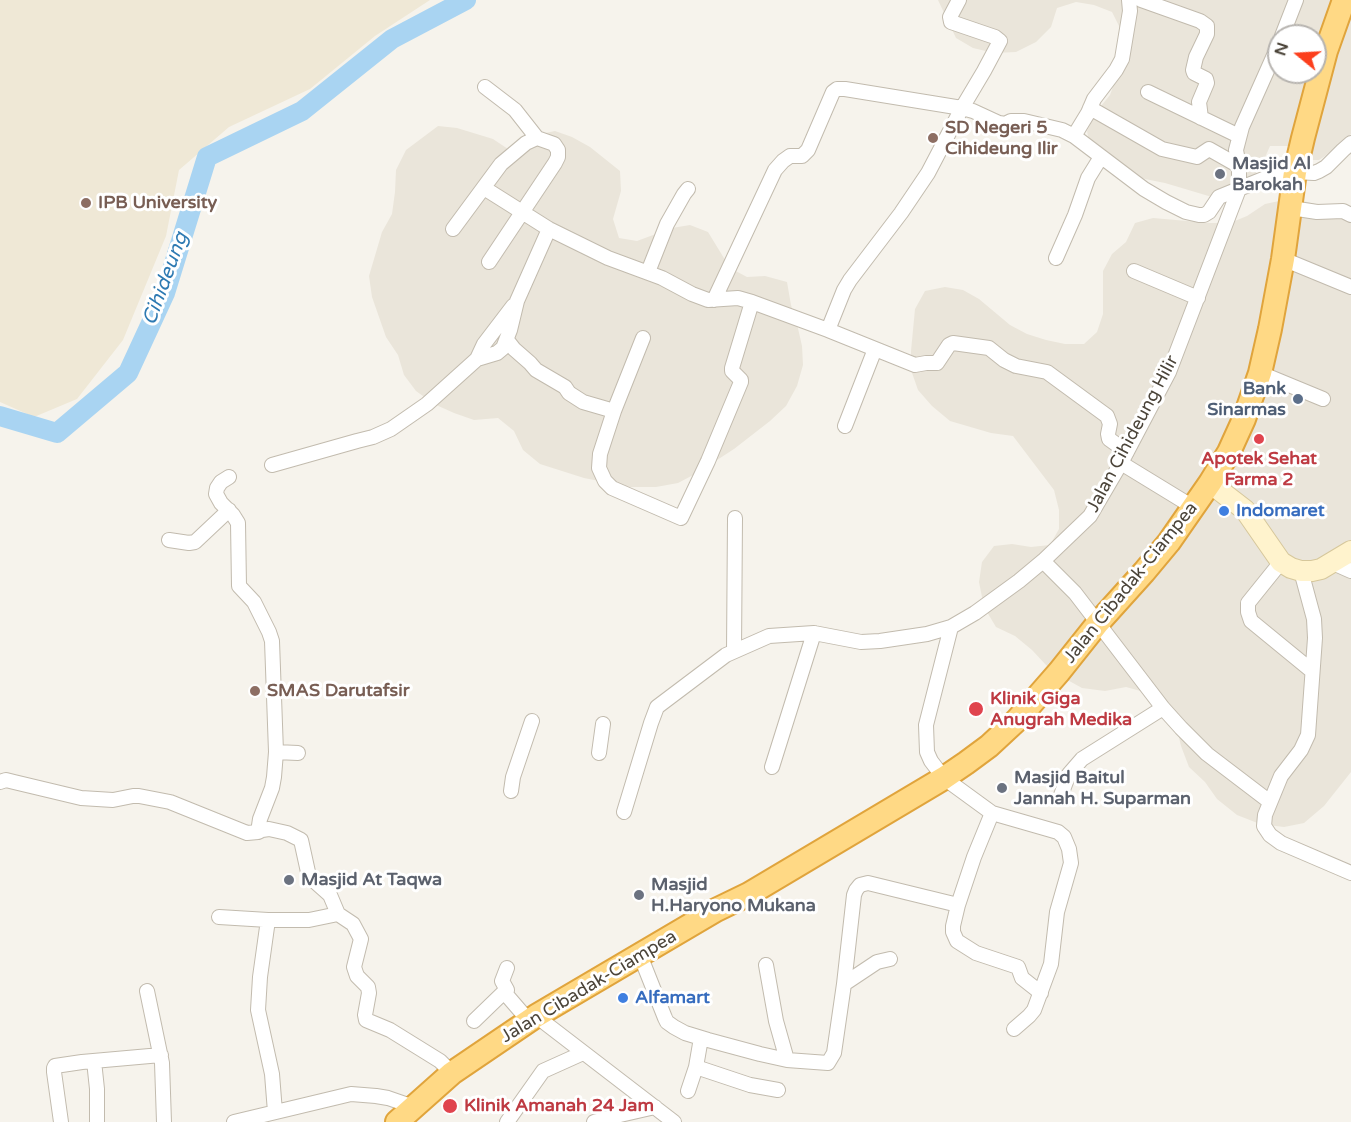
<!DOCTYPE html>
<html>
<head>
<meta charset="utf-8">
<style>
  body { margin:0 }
  #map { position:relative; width:1351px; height:1122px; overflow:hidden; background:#f6f3ec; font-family:"Varela Round",sans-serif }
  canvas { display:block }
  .north { position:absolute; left:1267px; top:24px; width:60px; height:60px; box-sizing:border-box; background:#fff; border:2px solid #b7b4b0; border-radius:50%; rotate:288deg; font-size:16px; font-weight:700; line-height:24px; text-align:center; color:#4b4439 }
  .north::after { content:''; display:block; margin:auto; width:21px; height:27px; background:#fc3f1d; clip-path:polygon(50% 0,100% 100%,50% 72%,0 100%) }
</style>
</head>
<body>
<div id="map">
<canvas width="1351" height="1122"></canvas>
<div class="north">N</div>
</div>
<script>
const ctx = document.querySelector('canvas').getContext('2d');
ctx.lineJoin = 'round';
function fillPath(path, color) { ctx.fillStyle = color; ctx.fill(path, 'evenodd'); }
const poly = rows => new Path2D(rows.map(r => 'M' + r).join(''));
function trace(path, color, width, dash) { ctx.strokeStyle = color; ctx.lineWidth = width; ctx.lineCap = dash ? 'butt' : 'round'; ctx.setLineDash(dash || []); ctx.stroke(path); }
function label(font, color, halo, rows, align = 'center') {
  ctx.font = font + ' "Varela Round",sans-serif'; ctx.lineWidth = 6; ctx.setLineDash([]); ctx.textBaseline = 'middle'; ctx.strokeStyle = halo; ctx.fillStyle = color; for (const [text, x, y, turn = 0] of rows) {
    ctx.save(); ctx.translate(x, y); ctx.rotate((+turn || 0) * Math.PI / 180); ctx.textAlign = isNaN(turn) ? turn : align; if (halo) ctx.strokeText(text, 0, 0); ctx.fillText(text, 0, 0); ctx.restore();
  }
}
const residential = poly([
  [938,0,1351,0,1351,134,1325,156,1319,160,1307,160,1288,146,1270,146,1263,162,1252,179,1222,200,1165,183,1145,179,1108,164,1091,152,1087,131,1097,111,1110,95,1118,73,1122,32,1112,12,1094,5,1076,2,1057,8,1051,27,1036,42,1016,52,994,53,973,48,956,38],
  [1279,36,1315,36,1315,72,1279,72],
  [438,126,457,128,493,139,508,149,509,155,526,153,536,135,555,131,572,137,590,147,620,171,621,191,613,219,619,238,637,241,672,228,690,225,708,232,730,268,747,277,765,276,787,282,791,305,797,324,802,346,803,365,797,386,786,406,770,421,734,449,697,473,678,483,656,487,630,487,584,478,540,464,523,450,514,431,498,418,474,420,454,413,434,404,416,391,404,375,398,355,386,337,372,297,369,276,382,232,392,214,395,192,396,170,406,150],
  [1284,200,1303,201,1351,212,1351,772,1324,806,1304,823,1284,827,1260,824,1237,815,1217,799,1205,782,1189,767,1181,746,1176,725,1148,693,1126,687,1105,691,1082,688,1062,677,1046,665,1032,650,1015,636,996,627,984,607,979,582,982,562,994,546,1012,544,1031,547,1050,545,1059,529,1059,510,1054,490,1013,436,991,433,950,421,932,406,918,390,911,370,911,351,915,309,925,291,945,287,963,290,979,299,1010,325,1027,334,1046,340,1065,344,1084,344,1097,332,1103,314,1103,271,1112,254,1126,242,1135,223,1153,218,1210,223,1230,223,1247,216,1265,204]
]);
const education = poly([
  [0,0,430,0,375,36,310,89,229,127,179,170,166,236,123,340,77,399,34,417,0,402]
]);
const river = poly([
  [0,416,57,433,128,373,165,293,207,157,302,111,392,39,466,0]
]);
const minor = poly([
  [1141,0,1200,21,1207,26,1207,34,1196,57,1193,70,1194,73,1206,79,1207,83,1199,102,1201,118],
  [1282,36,1296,0],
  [485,87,515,110,537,138,554,144,558,150,558,157,555,163,489,262],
  [1148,92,1239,136],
  [1090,108,1162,149,1197,157,1209,149,1239,166],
  [1074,136,1088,113,1094,99,1116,70,1122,59,1130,11,1129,0],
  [484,188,549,229,608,258,662,278,692,294,708,300,738,298,752,302,828,330,915,365,926,363,937,363,949,345,953,343,989,348,1004,360,1016,366,1047,372,1107,416,1110,424,1108,434,1109,439,1127,452],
  [1291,208,1317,212,1343,211,1351,215],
  [453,229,501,164,526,143,537,138],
  [1056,258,1075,215,1088,178,1101,157],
  [1283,259,1351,287],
  [1134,271,1198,298],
  [648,272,667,224,684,194,688,189],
  [714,300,775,170,783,161,790,156,802,156,808,150,833,92,837,89,845,89,962,108,973,111,999,123,1005,124,1011,121,1024,121,1062,130,1074,136,1144,189,1166,202,1186,212,1199,215,1204,215,1209,212,1219,197,1273,175,1295,172,1314,173,1319,171,1326,167,1343,150,1351,143],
  [828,330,844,290,850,280,901,213,928,173,962,108,984,71,1000,41,995,37,951,22,950,17,959,0],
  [643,338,614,411,600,454,599,468,605,481,612,488,681,518,708,461,741,382,741,380,732,371,732,368,752,302],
  [507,340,514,349,530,363,536,370,565,387,569,393,583,402,614,411],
  [477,359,484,344,513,306],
  [1260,373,1323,399],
  [845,426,875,349],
  [1121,463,1193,507],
  [272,465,357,441,373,437,391,429,427,404,477,359,497,353,503,348,510,330,517,301,549,229],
  [229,477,221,482,217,488,216,494,221,503,233,515,238,523,239,586,254,602,269,632,272,641,276,752,274,777,272,788,260,819,258,832,262,830,269,829,287,833,301,840,308,872,312,879,330,895,338,914,353,924,361,939,354,967,357,976,368,987,369,993,365,1015,366,1020,390,1030,440,1061,452,1073],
  [169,540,189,543,195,542,229,510],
  [1043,561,1075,593,1163,708,1181,728,1207,754,1270,802],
  [1281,562,1248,603,1248,612,1251,621,1312,671],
  [1333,563,1351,571],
  [1301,571,1314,619,1315,638,1308,735,1301,750,1281,776,1265,815,1264,826,1270,835,1281,843,1351,873],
  [951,627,926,725,927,752,931,761,944,778,992,813,1058,832,1064,837,1069,849,1071,863,1057,912,1051,964,1034,1010,1029,1016,1014,1029],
  [734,651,735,518],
  [276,752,298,753],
  [599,753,603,724],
  [772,767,814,633],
  [0,782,6,780,14,782,81,798,113,800,133,796,139,796,170,802,247,833,258,832],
  [511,791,513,777,532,721],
  [1061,795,1069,774,1082,759,1163,708],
  [624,812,651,723,657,707,726,655,769,636,814,633,861,642,880,641,927,634,951,627,975,613,1019,581,1043,561,1090,516,1121,463,1169,372,1239,189,1239,166,1236,150,1242,127,1279,44],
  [958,905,953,926,953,932,957,941,976,953,1018,967,1022,978,1041,993],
  [219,917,268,920,309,920,338,914],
  [268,920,260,977,258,1010,272,1074,275,1112],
  [640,955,665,1018,667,1022,674,1027,685,1033,708,1040,760,1054,787,1060,828,1063,834,1053,844,984,854,895,856,890,860,885,868,883,958,905,974,857,992,813],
  [766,965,776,1021,787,1060],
  [507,968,502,981,507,990,504,992,529,1021],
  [844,984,877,962,890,959],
  [147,991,162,1063,164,1122],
  [536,1016,674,1122],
  [474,1021,504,992],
  [701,1038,696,1067,750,1085,778,1090],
  [94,1061,97,1089,97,1122],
  [688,1091,696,1067],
  [61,1122,54,1072,54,1068,55,1066,82,1062,161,1055],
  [234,1122,351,1094,376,1096,388,1098,414,1107],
  [507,1122,543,1071,583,1053],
  [594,1122,620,1115,655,1107]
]);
const secondary = poly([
  [1210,483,1245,510,1281,562,1291,568,1301,571,1312,571,1321,569,1351,551]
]);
const trunk = poly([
  [397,1122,452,1073,536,1016,716,910,749,894,944,778,966,763,989,746,1017,720,1059,672,1098,623,1144,572,1169,542,1210,483,1229,452,1244,419,1260,373,1270,329,1283,259,1295,172,1303,138,1326,51,1344,0]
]);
const markers = [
  [933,138,6,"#8d6e63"],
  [1220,174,6,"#6b7280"],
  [86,203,6,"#8d6e63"],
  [1298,399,6,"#5c6f8a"],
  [1259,439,6,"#e0444e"],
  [1224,511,6,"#3f7fe0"],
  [255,691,6,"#8d6e63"],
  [976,709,8,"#e0444e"],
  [1002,788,6,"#6b7280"],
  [289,880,6,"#6b7280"],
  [639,895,6,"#6b7280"],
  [623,998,6,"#3f7fe0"],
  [450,1106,8,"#e0444e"]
];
const educationNames = [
  ["SD Negeri 5",945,128],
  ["Cihideung Ilir",945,149],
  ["IPB University",98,203],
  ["SMAS Darutafsir",267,691]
];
const worshipNames = [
  ["Masjid Al",1232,164],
  ["Barokah",1232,185],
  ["Masjid Baitul",1014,778],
  ["Jannah H. Suparman",1014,799],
  ["Masjid At Taqwa",301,880],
  ["Masjid",651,885],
  ["H.Haryono Mukana",651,906]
];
const serviceNames = [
  ["Bank",1286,389],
  ["Sinarmas",1286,410]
];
const streetNames = [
  ["Jalan Cihideung Hilir",1133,434,-62],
  ["Jalan Cibadak-Ciampea",1131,583,-51],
  ["Jalan Cibadak-Ciampea",589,987,-31]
];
const healthNames = [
  ["Apotek Sehat",1259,459,"center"],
  ["Farma 2",1259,480,"center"],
  ["Klinik Giga",990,699],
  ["Anugrah Medika",990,720],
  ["Klinik Amanah 24 Jam",464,1106]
];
const shopNames = [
  ["Indomaret",1236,511],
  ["Alfamart",635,998]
];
const waterNames = [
  ["Cihideung",166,279,-70]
];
fillPath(residential, '#eae5da');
fillPath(education, '#efe8d6');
trace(river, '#a9d4f2', 20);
trace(minor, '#c2bbae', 16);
trace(secondary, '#d6c79b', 22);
trace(trunk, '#e0a43c', 26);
trace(minor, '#fff', 14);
trace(secondary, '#fff3cd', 20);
trace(trunk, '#ffd985', 22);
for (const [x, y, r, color] of markers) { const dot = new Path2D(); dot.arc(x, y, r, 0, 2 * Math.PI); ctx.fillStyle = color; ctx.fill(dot); trace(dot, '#fff', 2); }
label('bold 18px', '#785e54', '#fff', educationNames, 'left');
label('bold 18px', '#5b616d', '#fff', worshipNames, 'left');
label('bold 18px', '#4e5e75', '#fff', serviceNames, 'right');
label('18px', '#4b4439', '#fff', streetNames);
label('bold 18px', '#be3a42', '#fff', healthNames, 'left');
label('bold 18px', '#366cbe', '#fff', shopNames, 'left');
label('italic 20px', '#2e7ab2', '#fff', waterNames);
</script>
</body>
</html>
